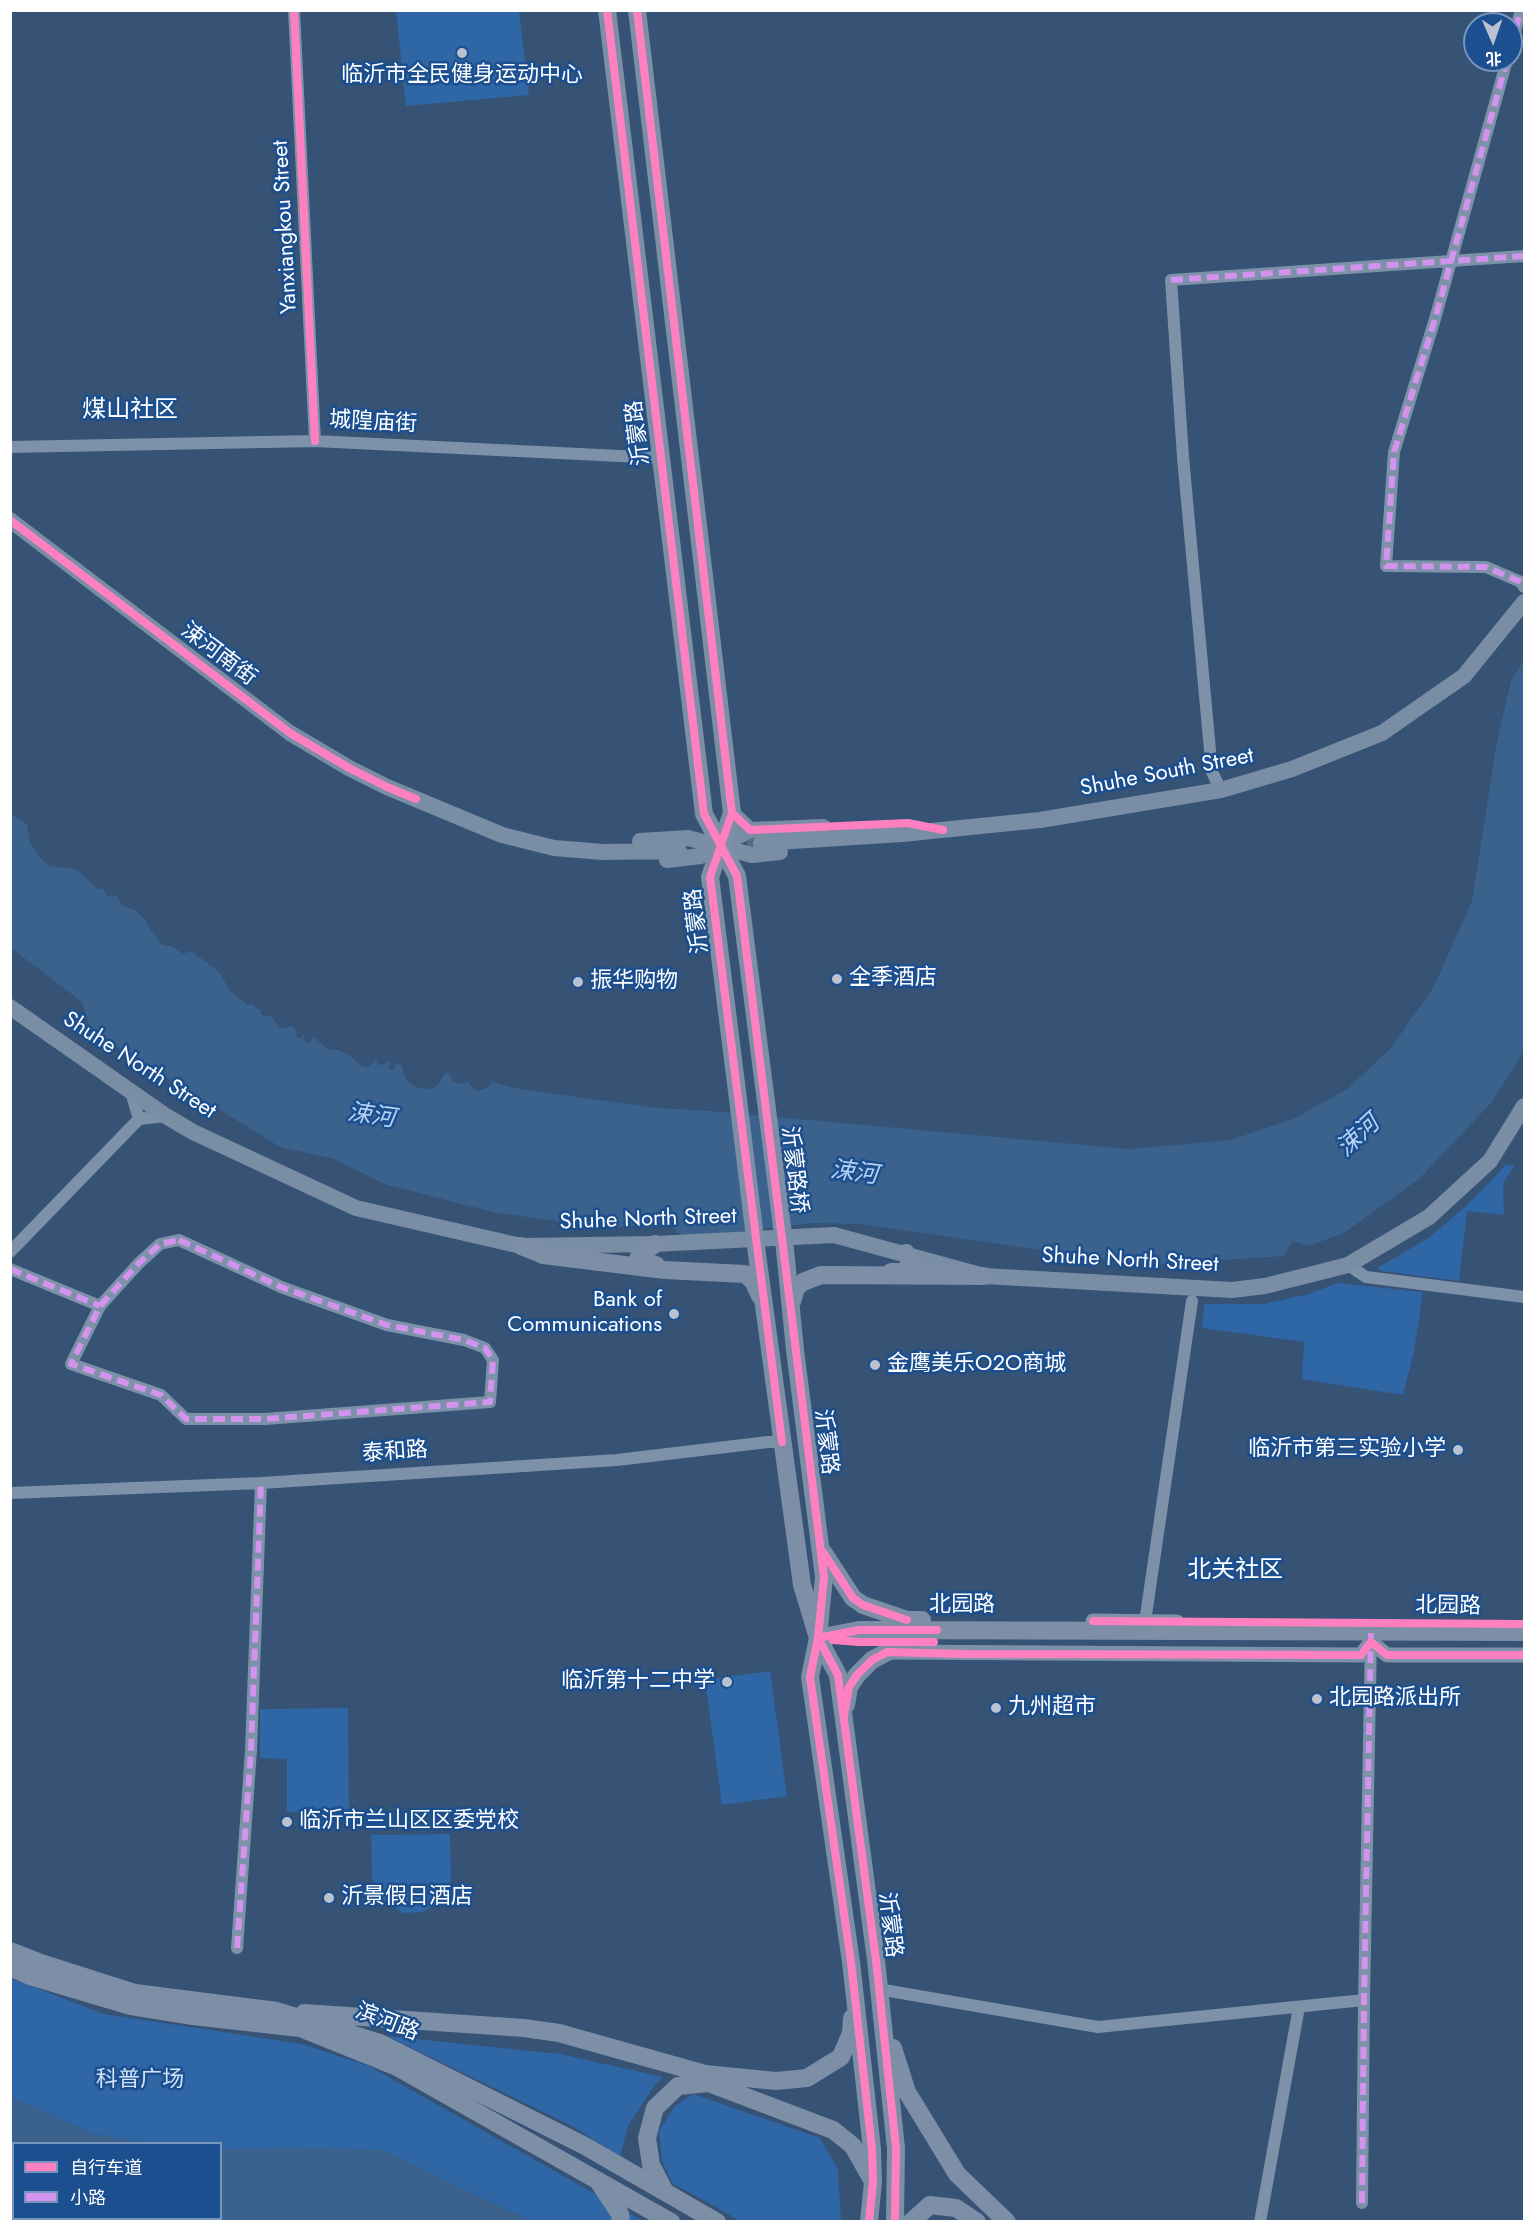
<!DOCTYPE html>
<html>
<head>
<meta charset="utf-8">
<style>
  body { margin:0 }
  #map { position:relative; width:1535px; height:2232px; overflow:hidden; background:#365274; font-family:Jost,"Noto Sans SC",sans-serif }
  canvas { display:block }
  .frame { position:absolute; inset:0; border:12px solid #fff; pointer-events:none }
  .legend { position:absolute; left:12px; top:2142px; width:210px; height:78px; box-sizing:border-box; background:#1b4f8f; border:2px solid #7695bc; margin:0; padding:8px 10px; list-style:none; font-size:18px; color:#fff }
  .legend li { display:flex; align-items:center; gap:12px; height:30px }
  .legend b { width:30px; border:2px solid #7695bc }
  .north { position:absolute; left:1463px; top:12px; width:60px; height:60px; box-sizing:border-box; background:#1b4f8f; border:2px solid #7695bc; border-radius:50%; rotate:178deg; font-size:16px; font-weight:700; line-height:24px; text-align:center; color:#fff }
  .north::after { content:''; display:block; margin:auto; width:21px; height:27px; background:#b9c2ce; clip-path:polygon(50% 0,100% 100%,50% 72%,0 100%) }
</style>
</head>
<body>
<div id="map">
<canvas width="1535" height="2232"></canvas>
<div class="frame"></div>
<ul class="legend">
<li><b style="height:8px;background:#ff80c0"></b>自行车道</li>
<li><b style="height:8px;background:#d193ec"></b>小路</li>
</ul>
<div class="north">北</div>
</div>
<script>
const ctx = document.querySelector('canvas').getContext('2d');
ctx.lineJoin = 'round';
function fillPath(path, color) { ctx.fillStyle = color; ctx.fill(path, 'evenodd'); }
const poly = rows => new Path2D(rows.map(r => 'M' + r).join(''));
function trace(path, color, width, dash) { ctx.strokeStyle = color; ctx.lineWidth = width; ctx.lineCap = dash ? 'butt' : 'round'; ctx.setLineDash(dash || []); ctx.stroke(path); }
function label(font, color, halo, rows, align = 'center') {
  ctx.font = font + ' Jost,"Noto Sans SC",sans-serif'; ctx.lineWidth = 5; ctx.setLineDash([]); ctx.textBaseline = 'middle'; ctx.strokeStyle = halo; ctx.fillStyle = color; for (const [text, x, y, turn = 0] of rows) {
    ctx.save(); ctx.translate(x, y); ctx.rotate((+turn || 0) * Math.PI / 180); ctx.textAlign = isNaN(turn) ? turn : align; if (halo) ctx.strokeText(text, 0, 0); ctx.fillText(text, 0, 0); ctx.restore();
  }
}
const green = poly([
  [396,11,519,11,529,95,406,106],
  [1506,1165,1515,1165,1503,1183,1504,1215,1467,1211,1459,1281,1382,1271,1377,1268,1427,1239,1465,1207],
  [1337,1283,1423,1292,1414,1352,1403,1395,1302,1379,1304,1342,1202,1328,1204,1304,1264,1304,1309,1294],
  [770,1671,787,1796,722,1805,705,1680],
  [348,1708,349,1811,287,1812,287,1759,260,1758,260,1709],
  [450,1834,451,1879,445,1898,423,1912,403,1913,381,1898,372,1878,371,1835],
  [10,1978,104,2014,302,2044,369,2066,643,2221,530,2221,382,2150,221,2149,220,2144,146,2143,94,2134,11,2097],
  [387,2036,560,2054,663,2077,654,2086,628,2126,620,2157,574,2127],
  [693,2094,820,2138,838,2169,841,2221,740,2221,711,2204,673,2184,662,2161,659,2131,675,2106]
]);
const water = poly([
  [1524,660,1524,1051,1492,1102,1419,1179,1344,1233,1308,1246,1293,1241,1284,1256,1147,1265,859,1224,812,1223,685,1238,666,1222,612,1228,497,1213,387,1185,334,1159,280,1147,91,1031,82,1002,11,948,10,814,27,824,30,843,40,858,50,866,76,869,98,889,103,889,107,896,113,897,116,894,121,905,137,911,145,920,150,929,163,945,172,946,183,954,190,951,205,961,220,973,230,991,248,1005,253,1004,256,1008,261,1010,262,1015,272,1017,279,1027,284,1028,292,1026,297,1030,295,1036,300,1039,303,1035,305,1036,303,1040,309,1044,314,1037,328,1050,338,1050,346,1053,363,1067,368,1067,376,1060,378,1064,383,1065,388,1061,390,1062,388,1069,394,1070,397,1063,401,1064,406,1080,416,1087,427,1089,435,1087,441,1081,445,1073,450,1074,453,1081,458,1083,463,1084,468,1081,473,1089,478,1091,489,1087,491,1082,520,1089,658,1108,710,1111,1129,1149,1231,1140,1293,1119,1347,1089,1390,1049,1433,988,1472,901,1497,741,1511,681],
  [11,2097,94,2134,146,2143,14,2144,14,2218,220,2218,221,2149,320,2148,382,2150,530,2221,11,2221]
]);
const secondaryTunnel = poly([
  [723,847,761,843]
]);
const minor = poly([
  [294,10,315,441],
  [1511,46,1521,10],
  [1507,60,1435,319,1394,452,1386,566,1486,567,1521,582,1524,587],
  [10,447,315,441,660,458],
  [1221,790,1212,772,1183,457,1171,280,1524,256],
  [131,1092,139,1119],
  [179,1240,281,1287,387,1325,464,1340,485,1348,493,1360,490,1402,265,1419,186,1419,161,1395,71,1364,100,1306,139,1263,160,1244,179,1240],
  [10,1252,139,1119,166,1116],
  [1348,1265,1366,1277,1524,1297],
  [10,1269,100,1306],
  [10,1493,261,1483,617,1460,768,1442,782,1442],
  [1145,1622,1192,1301],
  [237,1948,251,1750,261,1483],
  [878,1989,1098,2027,1364,2000],
  [1362,2203,1364,2000,1371,1637],
  [1260,2222,1299,2007]
]);
const tertiary = poly([
  [1093,1621,1177,1622],
  [891,1652,1361,1655,1371,1642,1387,1655,1524,1655]
]);
const secondary = poly([
  [10,520,290,733,349,768,387,787,502,835,554,848,603,852,679,851],
  [732,813,750,830,823,827],
  [640,841,688,838,752,855,780,852],
  [761,843,902,834,1040,820,1221,790,1292,769,1382,733,1464,676,1524,602],
  [667,860,701,856,750,830],
  [10,1007,166,1116,193,1132,356,1208,521,1246,655,1244,834,1235,984,1276,1232,1290,1265,1286,1348,1265,1429,1217,1490,1161,1524,1106]
]);
const primary = poly([
  [607,10,704,814,737,876,765,1094],
  [637,10,732,813,710,877,738,1099],
  [655,1244,639,1256,642,1263,656,1265],
  [521,1246,543,1255,665,1270,745,1274,753,1281,760,1296],
  [785,1250,795,1350,824,1577,818,1638,810,1677,851,1962,872,2149,873,2182,869,2222],
  [757,1254,802,1585,818,1638,838,1675,876,1960,896,2148,895,2222],
  [891,1272,902,1272,909,1266,911,1262,906,1253],
  [791,1305,796,1288,803,1282,821,1275,984,1276],
  [823,1552,853,1598,863,1605,907,1620,922,1620],
  [818,1638,859,1630,1524,1632],
  [846,1705,849,1687,857,1675,872,1660,887,1652,913,1642],
  [10,1951,38,1962,135,1993,277,2011,380,2043,585,2146,717,2222],
  [10,1967,30,1976,131,2006,193,2016,300,2028,397,2067,671,2222],
  [304,2013,524,2028,559,2033,705,2074,776,2081,807,2078,841,2057,851,2033,852,2018],
  [893,2048,907,2092,957,2174,1007,2222],
  [600,2184,620,2214,621,2222],
  [665,2192,651,2165,647,2138,655,2108,678,2086,709,2083,833,2130,853,2146,871,2178],
  [911,2222,930,2205,956,2208,977,2222]
]);
const primaryBridge = poly([
  [765,1094,785,1250],
  [738,1099,757,1254]
]);
const quiet = poly([
  [1511,46,1521,10],
  [1507,60,1435,319,1394,452,1386,566,1486,567,1521,582,1524,587],
  [1171,280,1524,256],
  [179,1240,281,1287,387,1325,464,1340,485,1348,493,1360,490,1402,265,1419,186,1419,161,1395,71,1364,100,1306,139,1263,160,1244,179,1240],
  [10,1269,100,1306],
  [237,1948,251,1750,261,1483],
  [1362,2203,1364,2000,1371,1630]
]);
const cycleway = poly([
  [294,10,315,441],
  [607,10,704,814,737,876,824,1577,818,1638,810,1677,851,1962,872,2149,873,2182,869,2222],
  [637,10,732,813,710,877,782,1442],
  [10,520,290,733,349,768,387,787,416,799],
  [732,813,750,830,908,823,943,830],
  [823,1552,853,1598,863,1605,907,1620],
  [1093,1621,1524,1624],
  [818,1638,838,1675,876,1960,896,2148,895,2222],
  [818,1638,859,1630,937,1630],
  [833,1640,859,1642,934,1642],
  [844,1716,849,1687,857,1675,872,1660,887,1652,965,1654,1361,1655,1371,1642,1387,1655,1524,1655]
]);
const markers = [
  [462,53,6,"#b9c2ce"],
  [837,979,6,"#b9c2ce"],
  [578,982,6,"#b9c2ce"],
  [674,1314,6,"#b9c2ce"],
  [875,1365,6,"#b9c2ce"],
  [1458,1450,6,"#b9c2ce"],
  [727,1682,6,"#b9c2ce"],
  [1317,1699,6,"#b9c2ce"],
  [996,1708,6,"#b9c2ce"],
  [287,1822,6,"#b9c2ce"],
  [329,1898,6,"#b9c2ce"]
];
const poiNames = [
  ["临沂市全民健身运动中心",462,76,"center"],
  ["全季酒店",849,979],
  ["振华购物",590,982],
  ["Bank of",662,1301,"right"],
  ["Communications",662,1326,"right"],
  ["金鹰美乐O2O商城",887,1365],
  ["临沂市第三实验小学",1446,1450,"right"],
  ["临沂第十二中学",715,1682,"right"],
  ["北园路派出所",1329,1699],
  ["九州超市",1008,1708],
  ["临沂市兰山区区委党校",299,1822],
  ["沂景假日酒店",341,1898]
];
const streetNames = [
  ["Yanxiangkou Street",286,227,-93],
  ["城隍庙街",373,423,3],
  ["沂蒙路",639,433,-97],
  ["涑河南街",218,655,37],
  ["Shuhe South Street",1167,773,-11],
  ["沂蒙路",698,921,-97],
  ["Shuhe North Street",139,1066,33],
  ["沂蒙路桥",793,1170,83],
  ["Shuhe North Street",648,1220,-2],
  ["Shuhe North Street",1130,1261,3],
  ["沂蒙路",825,1442,83],
  ["泰和路",395,1453,-4],
  ["北园路",962,1606],
  ["北园路",1448,1607,1],
  ["沂蒙路",889,1925,83],
  ["滨河路",387,2023,21]
];
const parkNames = [
  ["科普广场",140,2081]
];
const neighbourhoodNames = [
  ["煤山社区",130,411],
  ["北关社区",1235,1571]
];
const waterNames = [
  ["涑河",371,1117,8],
  ["涑河",1359,1137,-43],
  ["涑河",854,1174,7]
];
fillPath(green, '#2f66a5');
fillPath(water, '#3b618d');
trace(secondaryTunnel, '#546c89', 16, [16, 8]);
trace(minor, '#7d92a8', 12);
trace(tertiary, '#7d92a8', 15);
trace(secondary, '#798da4', 16);
trace(primary, '#7d8ea7', 18);
trace(primaryBridge, '#7d8ea7', 18);
trace(quiet, '#d193ec', 6, [12, 6]);
trace(cycleway, '#ff80c0', 8);
for (const [x, y, r, color] of markers) { const dot = new Path2D(); dot.arc(x, y, r, 0, 2 * Math.PI); ctx.fillStyle = color; ctx.fill(dot); trace(dot, '#1b4f8f', 2); }
label('22px', '#fff', '#1b4f8f', poiNames, 'left');
label('22px', '#fff', '#1b4f8f', streetNames);
label('22px', '#cfe3fa', '#1b4f8f', parkNames);
label('24px', '#fff', '#1b4f8f', neighbourhoodNames);
label('italic 24px', '#b5d3f5', '#1b4f8f', waterNames);
</script>
</body>
</html>
